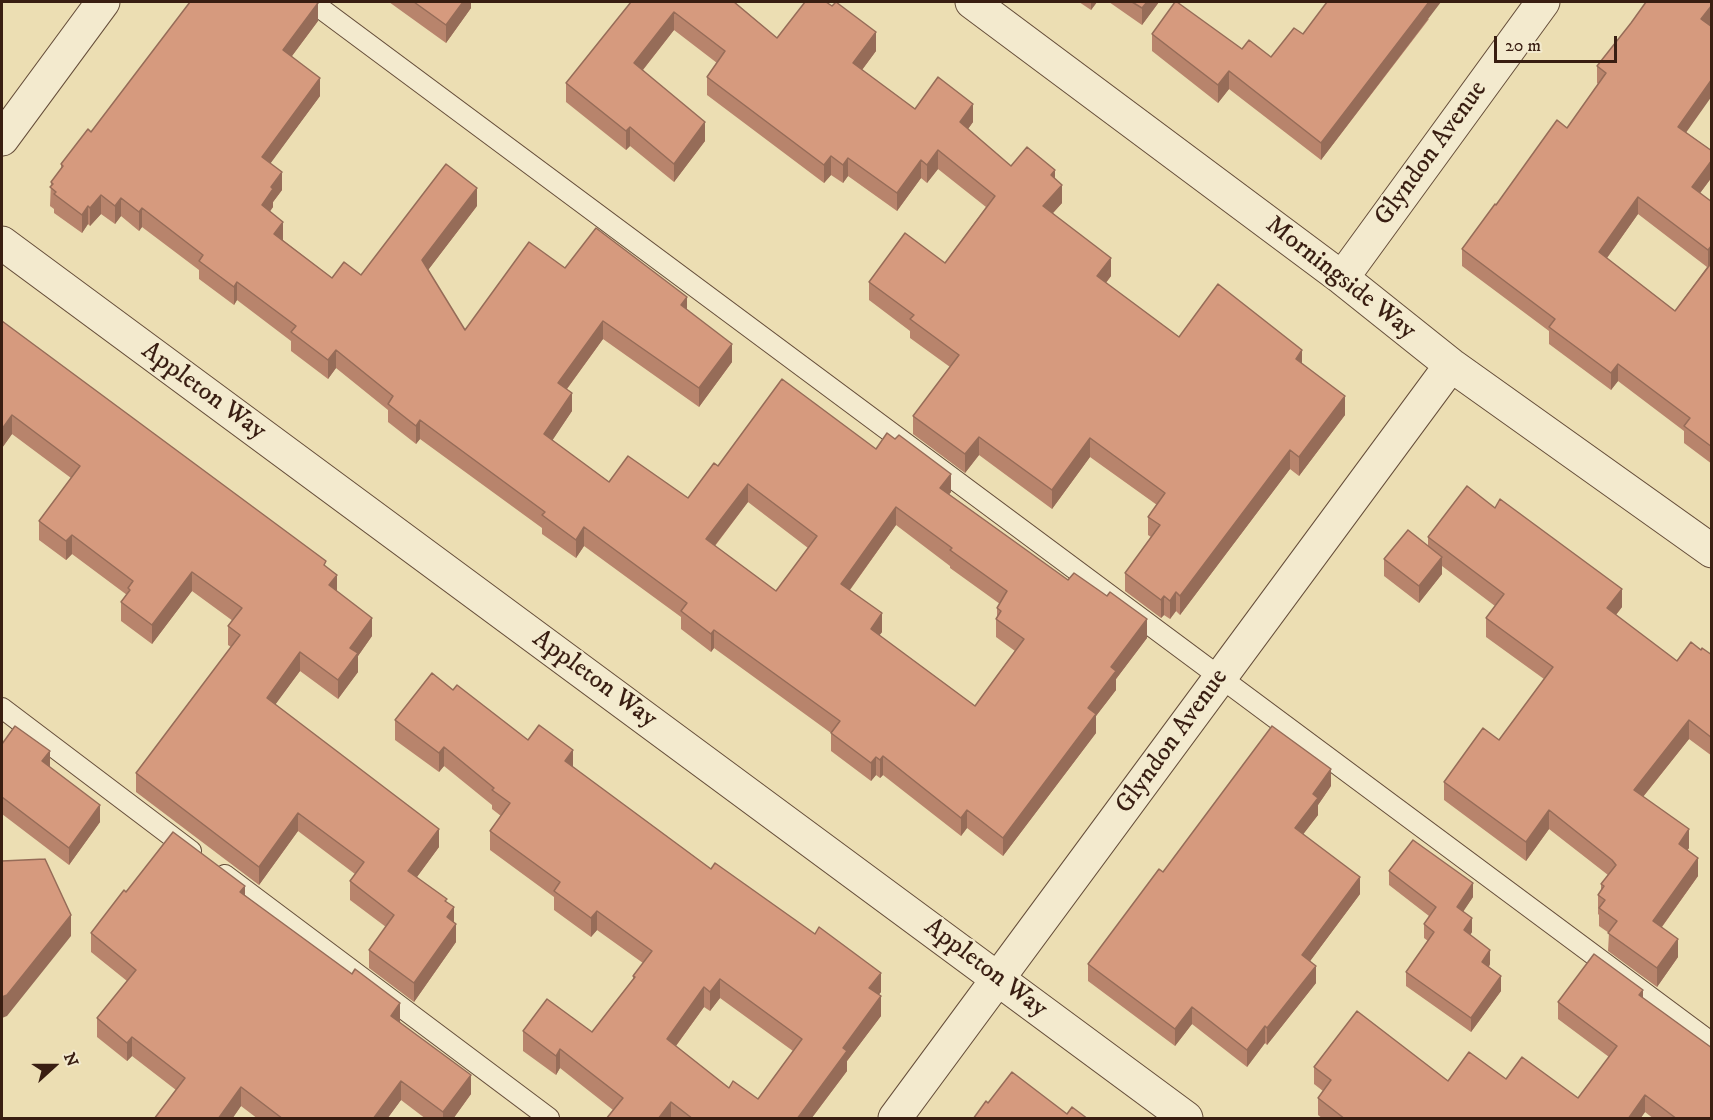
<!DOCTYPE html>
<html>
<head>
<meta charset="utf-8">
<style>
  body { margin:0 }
  #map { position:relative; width:1713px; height:1120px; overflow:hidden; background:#ecdeb3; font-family:"IM FELL DW Pica",serif }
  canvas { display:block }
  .frame { position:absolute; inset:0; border:3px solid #391e12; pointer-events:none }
  .north { position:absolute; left:24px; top:1036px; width:60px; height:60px; -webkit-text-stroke:4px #f3eace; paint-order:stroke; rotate:69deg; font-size:16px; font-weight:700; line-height:24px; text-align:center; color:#391e12 }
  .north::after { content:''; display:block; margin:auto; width:21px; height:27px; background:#391e12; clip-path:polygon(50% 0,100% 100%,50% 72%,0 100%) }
  .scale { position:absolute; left:1494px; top:36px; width:123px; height:27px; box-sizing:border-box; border:3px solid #391e12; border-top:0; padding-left:8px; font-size:18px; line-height:21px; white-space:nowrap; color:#391e12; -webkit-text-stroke:4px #f3eace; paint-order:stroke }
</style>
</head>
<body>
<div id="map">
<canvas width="1713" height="1120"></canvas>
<div class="frame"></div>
<div class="north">N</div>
<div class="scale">20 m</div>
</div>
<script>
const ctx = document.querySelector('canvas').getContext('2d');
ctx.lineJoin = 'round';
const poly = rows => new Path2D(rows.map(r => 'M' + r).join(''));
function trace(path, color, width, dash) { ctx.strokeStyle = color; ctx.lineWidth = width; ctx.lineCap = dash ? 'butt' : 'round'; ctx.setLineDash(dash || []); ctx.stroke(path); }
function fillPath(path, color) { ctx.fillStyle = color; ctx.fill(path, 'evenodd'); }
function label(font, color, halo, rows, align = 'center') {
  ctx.font = font + ' "IM FELL DW Pica",serif'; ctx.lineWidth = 5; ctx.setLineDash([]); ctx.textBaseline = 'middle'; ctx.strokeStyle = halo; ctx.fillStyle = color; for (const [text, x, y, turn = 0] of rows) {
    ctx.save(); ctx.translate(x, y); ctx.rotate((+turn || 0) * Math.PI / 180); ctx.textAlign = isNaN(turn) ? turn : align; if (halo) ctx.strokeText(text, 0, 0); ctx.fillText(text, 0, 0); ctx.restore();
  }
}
const lane = poly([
  [312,2,1712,1043],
  [2,708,191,851],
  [225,875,549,1118]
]);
const street = poly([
  [972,2,1342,278,1451,365,1712,551],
  [2,139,103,2],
  [2,243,1186,1118],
  [1342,278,1543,2],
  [895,1118,1451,365]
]);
const wall = poly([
  [389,2,471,2,471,8,446,43],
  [631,2,736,3,777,38,876,51,862,70,915,109,973,122,968,129,1011,166,1055,179,1062,203,1053,213,1111,276,1106,283,1179,337,1302,364,1345,415,1299,476,1290,469,1180,615,1176,611,1170,619,1164,615,1161,618,1125,591,1125,573,1151,537,1148,535,1148,517,1157,505,1090,457,1052,509,979,455,965,473,913,434,913,416,950,367,910,338,910,331,869,300,869,282,945,263,986,207,938,169,927,183,921,178,897,211,848,176,843,183,831,175,824,183,707,95,707,77,717,63,674,30,643,70,705,141,674,182,630,146,626,150,566,102,566,83],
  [1079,2,1097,2,1091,10],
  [1109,2,1159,2,1142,25],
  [1429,19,1321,160,1229,89,1218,103,1152,51,1152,34,1242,49,1271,57,1303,34],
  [318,21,292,56,320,96,270,163,282,190,273,202,273,207,270,211,283,240,332,278,361,275,477,206,428,270,465,330,565,268,687,310,732,362,699,407,603,339,567,389,572,411,552,440,609,482,688,498,718,466,876,449,951,492,949,494,1147,638,1116,679,1116,690,1096,716,1096,733,1003,856,967,828,961,836,883,775,880,778,876,775,871,781,831,751,831,733,714,648,711,652,681,629,681,617,584,546,576,558,542,534,542,528,420,439,416,444,388,422,388,410,336,368,328,379,291,351,291,341,237,300,234,305,199,279,199,270,142,227,139,231,121,216,115,224,101,214,90,226,88,224,82,233,54,213,54,209,50,206,51,182,61,169,61,164,91,132],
  [748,502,808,548,776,591,715,546],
  [896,525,950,566,950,568,1000,604,997,608,997,617,996,619,996,637,1015,651,975,706,879,635,882,632,850,590],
  [1709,25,1686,132,1712,151,1712,177,1700,193,1712,202,1712,464,1684,443,1684,431,1618,381,1611,390,1549,344,1549,331,1462,266,1462,249,1496,205,1567,128,1598,84,1597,83,1597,66],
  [1638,214,1707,267,1675,311,1607,258],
  [2,321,326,567,337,591,372,636,358,656,358,672,338,699,300,671,275,704,439,847,417,877,447,903,454,922,456,942,414,1002,369,968,369,950,386,927,350,900,350,881,355,874,298,831,259,885,136,792,136,773,231,647,228,645,228,626,233,621,192,591,152,644,121,621,121,602,127,595,72,554,66,560,39,540,39,521,71,478,12,434,2,448],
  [1428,537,1622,607,1616,615,1677,661,1701,650,1712,655,1712,756,1689,739,1643,797,1689,848,1687,850,1698,876,1662,927,1678,957,1657,987,1608,951,1609,933,1599,926,1599,915,1598,914,1598,895,1601,890,1601,884,1608,875,1549,829,1526,861,1444,800,1444,782,1499,740,1544,679,1486,637,1486,618,1495,606,1442,566,1442,574,1419,603,1384,576,1384,559,1428,545],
  [453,690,528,740,573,767,711,869,881,992,878,995,881,1016,847,1061,847,1071,811,1119,606,1119,613,1110,560,1068,556,1075,523,1051,523,1031,592,1032,633,979,633,976,643,963,597,930,591,937,554,910,554,897,490,850,490,831,501,816,492,809,492,805,444,766,439,772,395,740,395,720],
  [720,998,793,1051,758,1099,729,1088,676,1046,704,1007,710,1011],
  [2,744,50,767,100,822,69,865,2,814],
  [1331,786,1318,805,1318,815,1303,834,1360,894,1310,961,1316,983,1267,1045,1265,1043,1247,1067,1192,1024,1175,1046,1088,981,1088,964],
  [1389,871,1473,897,1463,911,1472,932,1470,935,1490,964,1489,967,1501,991,1471,1032,1406,986,1406,972,1428,941,1424,938,1424,924,1429,916,1389,885],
  [126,892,245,895,400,1022,471,1094,453,1119,426,1119,401,1100,387,1119,258,1119,241,1106,232,1119,154,1119,176,1090,132,1056,127,1061,97,1037,97,1018,127,981,91,952,91,933],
  [1643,998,1712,1119,1654,1119,1645,1112,1640,1119,1323,1119,1318,1115,1318,1098,1323,1091,1314,1084,1314,1067,1448,1081,1506,1079,1578,1098,1609,1057,1558,1019,1558,1002]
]);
const shadedWall = poly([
  [463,2,471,2,471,8,446,43,446,25],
  [1091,2,1097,2,1091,10],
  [1147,2,1159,2,1142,25,1142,8],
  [1429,2,1441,2,1321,160,1321,143],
  [318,3,318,21,283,68,283,50],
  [1712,5,1712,22,1701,37,1701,19],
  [674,12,674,30,634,81,634,63],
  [876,32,876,51,853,82,853,63],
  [1229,71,1229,89,1218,103,1218,85],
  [320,78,320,96,262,175,262,157],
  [1712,79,1712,96,1678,144,1678,127],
  [973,104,973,122,960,140,960,122],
  [705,122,705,141,674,182,674,164],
  [630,127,630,146,626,150,626,131],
  [938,150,938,169,927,183,927,165],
  [831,156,831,175,824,183,824,165],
  [848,158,848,176,843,183,843,165],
  [921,160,921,178,897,211,897,193],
  [1712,160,1712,177,1692,204,1692,187],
  [1055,170,1055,189,1051,175],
  [282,172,282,190,273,202,273,207,262,223,262,205,271,187],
  [1062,185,1062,203,1043,224,1043,206],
  [477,188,477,206,422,278,422,260],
  [101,195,101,214,90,226,90,208],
  [1638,197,1638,214,1599,269,1599,252],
  [121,198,121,216,115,224,115,206],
  [88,206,88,224,82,233,82,215],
  [142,208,142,227,139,231,139,212],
  [283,222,283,240,274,252,274,234],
  [1712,245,1712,262,1708,267,1708,250],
  [1111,258,1111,276,1097,294,1097,276],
  [237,282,237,300,234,305,234,287],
  [687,297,687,315,681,305],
  [603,321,603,339,558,401,558,383],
  [732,344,732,362,699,407,699,388],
  [336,350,336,368,328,379,328,360],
  [1302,350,1302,369,1296,359],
  [1618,364,1618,381,1611,390,1611,373],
  [572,393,572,411,544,453,544,434],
  [1345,396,1345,415,1299,476,1299,457],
  [12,415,12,434,2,448,2,429],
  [420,420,420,439,416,444,416,426],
  [979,437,979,455,965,473,965,454],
  [1090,438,1090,457,1052,509,1052,490],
  [1290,450,1290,469,1180,615,1180,596],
  [951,474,951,492,940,506,940,488],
  [748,484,748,502,706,557,706,539],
  [896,507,896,525,841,602,841,584],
  [584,527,584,546,576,558,576,540],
  [72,535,72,554,66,560,66,541],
  [1442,557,1442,574,1419,603,1419,586],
  [192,572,192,591,152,644,152,625],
  [337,575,337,594,329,585],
  [1622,589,1622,607,1607,626,1607,608],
  [1176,592,1176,611,1170,619,1170,601],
  [1164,596,1164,615,1161,618,1161,600],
  [882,613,882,632,871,647,871,629],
  [372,618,372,636,358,656,358,672,338,699,338,680,350,648],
  [1147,619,1147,638,1116,679,1116,690,1096,716,1096,733,1003,856,1003,838,1088,708,1111,667],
  [714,630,714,648,711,652,711,634],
  [300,652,300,671,267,716,267,698],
  [1689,720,1689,739,1634,808,1634,790],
  [444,747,444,766,439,772,439,753],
  [573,750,573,769,565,761],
  [50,751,50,768,42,761],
  [883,756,883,775,880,778,880,760],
  [876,757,876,775,871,781,871,763],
  [1331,769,1331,786,1318,805,1318,815,1295,845,1295,828,1313,794],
  [100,805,100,822,69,865,69,848],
  [967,810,967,828,961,836,961,818],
  [1549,810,1549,829,1526,861,1526,842],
  [298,813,298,831,259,885,259,867],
  [439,829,439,847,408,889,408,871],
  [1689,829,1689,848,1679,862,1679,844],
  [1698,858,1698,876,1653,939,1653,921],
  [1360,877,1360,894,1302,972,1302,955],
  [1473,883,1473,897,1457,921,1457,907],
  [245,886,245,905,240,892],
  [454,907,454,926,447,917],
  [597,911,597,930,591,937,591,918],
  [71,915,71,936,7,1016,2,1018,2,997],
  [1472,918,1472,932,1464,945,1464,930],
  [456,924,456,942,414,1002,414,983],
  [1678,939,1678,957,1657,987,1657,968],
  [1490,950,1490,964,1482,977,1482,962],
  [1316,966,1316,983,1267,1045,1267,1028],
  [881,973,881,992,869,1007,869,988],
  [1501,976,1501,991,1471,1032,1471,1018],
  [720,979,720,998,710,1011,710,992],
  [704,987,704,1007,667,1058,667,1039],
  [1643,990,1643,1006,1639,995],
  [881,996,881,1016,847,1061,847,1071,811,1119,797,1119,843,1048],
  [400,1003,400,1022,391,1035,391,1016],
  [1192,1007,1192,1024,1175,1046,1175,1029],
  [1265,1026,1265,1043,1247,1067,1247,1050],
  [132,1037,132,1056,127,1061,127,1043],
  [560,1049,560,1068,556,1075,556,1056],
  [471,1075,471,1094,453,1119,443,1119,443,1112],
  [401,1081,401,1100,387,1119,373,1119],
  [241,1087,241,1106,232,1119,218,1119],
  [1645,1095,1645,1112,1640,1119,1628,1119],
  [671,1102,671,1119,658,1119]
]);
const building = poly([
  [190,2,316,2,318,3,283,50,320,78,262,157,282,172,271,187,273,189,262,205,283,222,274,234,332,278,344,262,361,275,446,164,477,188,422,260,465,330,529,242,565,268,596,228,687,297,681,305,732,344,699,388,603,321,558,383,572,393,544,434,609,482,628,456,688,498,714,463,718,466,782,379,876,449,887,433,895,439,899,435,951,474,940,488,1068,580,1074,573,1107,596,1110,592,1147,619,1111,667,1116,671,1088,708,1096,714,1003,838,967,810,961,818,883,756,880,760,876,757,871,763,831,733,840,721,714,630,711,634,681,611,687,603,584,527,576,540,542,515,545,512,420,420,416,426,388,404,393,396,336,350,328,360,291,332,296,326,237,282,234,287,199,261,203,255,142,208,139,212,121,198,115,206,101,195,90,208,88,206,82,215,54,194,56,192,50,187,53,184,51,182,63,166,61,164,88,129,91,132,190,2],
  [748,484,817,536,776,591,706,539,748,484],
  [896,507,952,548,950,550,1007,591,997,608,1001,611,996,619,1024,639,975,706,871,629,882,613,841,584,896,507],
  [414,2,463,2,446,25,414,2],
  [631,2,734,2,777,38,805,2,826,2,832,6,836,2,876,32,853,63,915,109,938,77,973,104,960,122,1011,166,1027,147,1055,170,1051,175,1062,185,1043,206,1111,258,1097,276,1179,337,1218,284,1302,350,1296,359,1345,396,1299,457,1290,450,1180,596,1176,592,1170,601,1164,596,1161,600,1125,573,1160,525,1148,517,1165,493,1090,438,1052,490,979,437,965,454,913,416,959,355,910,319,914,315,869,282,905,233,945,263,995,196,938,150,927,165,921,160,897,193,848,158,843,165,831,156,824,165,707,77,725,51,674,12,634,63,705,122,674,164,630,127,626,131,566,83,631,2],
  [1132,2,1147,2,1142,8,1132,2],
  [1175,2,1177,2,1242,49,1249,40,1271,57,1294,28,1303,34,1327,2,1429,2,1321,143,1229,71,1218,85,1152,34,1175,2],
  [1646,2,1712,2,1712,5,1701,19,1712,27,1712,79,1678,127,1712,151,1712,160,1692,187,1712,202,1712,245,1708,250,1638,197,1599,252,1675,311,1712,262,1712,447,1684,426,1690,418,1618,364,1611,373,1549,327,1555,319,1462,249,1495,204,1496,205,1557,120,1567,128,1606,73,1597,66,1631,23,1646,2],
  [2,321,326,561,324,565,337,575,329,585,372,618,350,648,358,653,338,680,300,652,267,698,439,829,408,871,447,899,445,901,454,907,447,917,456,924,414,983,369,950,394,915,350,881,364,862,298,813,259,867,136,773,240,635,228,626,242,608,192,572,152,625,121,602,130,590,128,588,133,581,72,535,66,541,39,521,80,466,12,415,2,429,2,321],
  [1467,486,1495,508,1500,499,1622,589,1607,608,1677,661,1691,642,1701,650,1702,648,1712,655,1712,738,1689,720,1634,790,1689,829,1679,844,1698,858,1653,921,1678,939,1657,968,1608,933,1617,921,1599,908,1605,900,1598,895,1604,886,1601,884,1616,865,1612,860,1549,810,1526,842,1444,782,1483,728,1499,740,1553,667,1486,618,1504,594,1428,537,1467,486],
  [1408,530,1442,557,1419,586,1384,559,1408,530],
  [432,673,453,690,457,685,528,740,539,725,573,750,565,761,711,869,715,863,815,934,819,927,881,973,869,988,881,996,843,1048,847,1051,797,1119,693,1119,671,1102,658,1119,606,1119,623,1098,560,1049,556,1056,523,1031,547,999,592,1032,635,977,633,976,652,951,597,911,591,918,554,891,560,882,490,831,510,803,492,790,494,788,444,747,439,753,395,720,432,673],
  [720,979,802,1039,758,1099,733,1081,729,1088,667,1039,704,987,710,992,720,979],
  [15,726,50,751,42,761,100,805,69,848,2,797,2,744,15,726],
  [1272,726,1331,769,1313,794,1318,798,1295,828,1360,877,1302,955,1316,966,1267,1028,1265,1026,1247,1050,1192,1007,1175,1029,1088,964,1159,869,1163,872,1272,726],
  [173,832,245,886,240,892,352,974,355,969,400,1003,391,1016,471,1075,443,1112,401,1081,373,1119,283,1119,241,1087,218,1119,154,1119,185,1078,132,1037,127,1043,97,1018,136,970,91,933,124,890,126,892,173,832],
  [1413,840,1473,883,1457,907,1472,918,1464,930,1490,950,1482,962,1501,976,1471,1018,1406,972,1434,932,1424,924,1436,907,1389,871,1413,840],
  [45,859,71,915,7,995,2,997,2,861,45,859],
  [1594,954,1643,990,1639,995,1712,1048,1712,1119,1677,1119,1645,1095,1628,1119,1345,1119,1318,1098,1331,1080,1314,1067,1357,1011,1448,1081,1469,1052,1506,1079,1522,1057,1578,1098,1617,1046,1558,1002,1594,954],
  [1012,1072,1067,1114,1072,1107,1088,1119,973,1119,986,1101,988,1103,1012,1072]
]);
const streetNames = [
  ["Glyndon Avenue",1432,154,-54],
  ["Morningside Way",1340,279,38],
  ["Appleton Way",203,392,36],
  ["Appleton Way",594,680,36],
  ["Glyndon Avenue",1173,742,-54],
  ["Appleton Way",985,969,37]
];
trace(lane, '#664e3a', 22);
trace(street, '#664e3a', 35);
trace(lane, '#f3eace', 20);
trace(street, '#f3eace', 33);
fillPath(wall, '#b8846c');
fillPath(shadedWall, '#966c58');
fillPath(building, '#d69a7e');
trace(building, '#966c58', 1.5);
label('26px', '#391e12', '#f3eace', streetNames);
</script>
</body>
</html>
